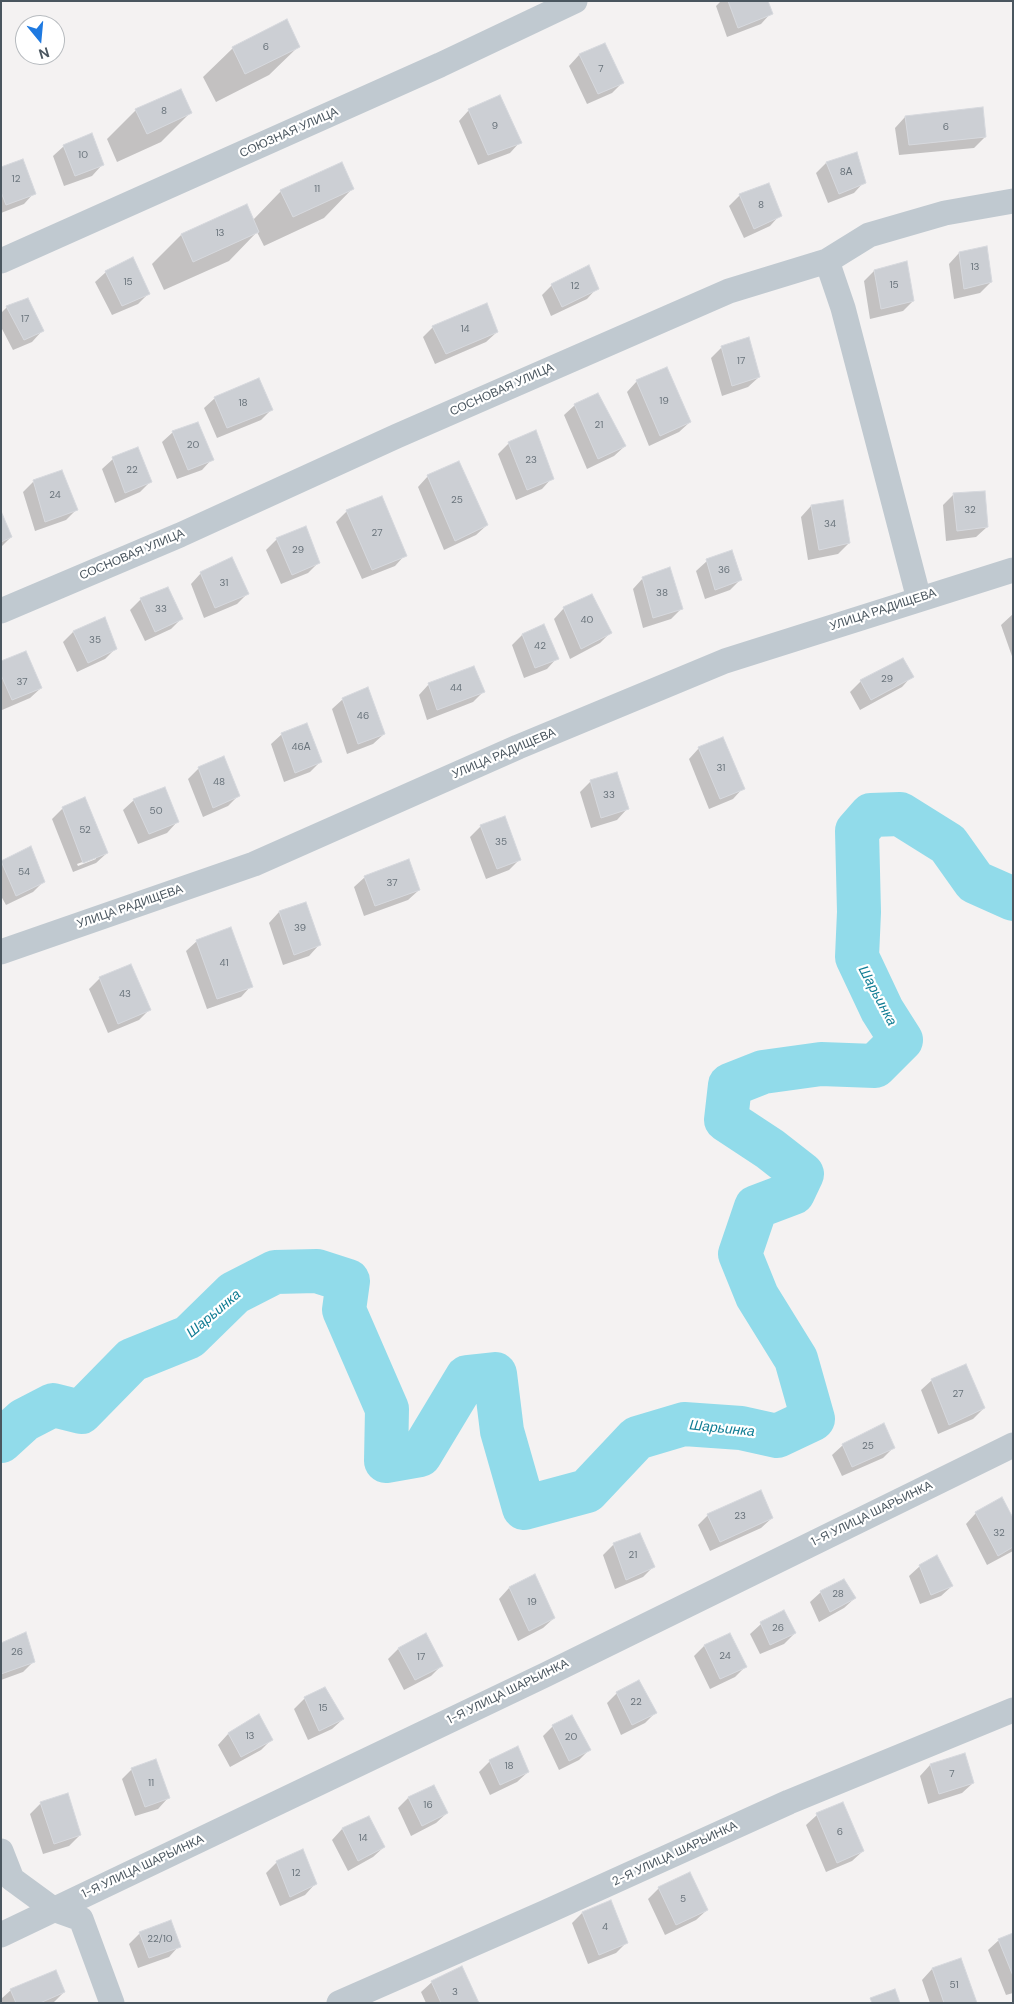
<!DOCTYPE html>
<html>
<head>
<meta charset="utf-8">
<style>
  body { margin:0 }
  #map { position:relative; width:1014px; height:2004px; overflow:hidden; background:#f4f2f2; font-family:"DM Sans",sans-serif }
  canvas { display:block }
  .frame { position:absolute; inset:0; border:2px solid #4a565f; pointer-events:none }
  .north { position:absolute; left:15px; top:15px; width:50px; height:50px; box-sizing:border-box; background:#fff; border:1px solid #b7bbbf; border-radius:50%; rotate:163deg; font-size:14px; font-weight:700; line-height:20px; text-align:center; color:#4a565f }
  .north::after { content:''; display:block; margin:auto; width:18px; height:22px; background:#1f7ae1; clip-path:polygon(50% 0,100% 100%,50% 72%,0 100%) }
</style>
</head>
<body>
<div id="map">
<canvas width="1014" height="2004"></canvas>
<div class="frame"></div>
<div class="north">N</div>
</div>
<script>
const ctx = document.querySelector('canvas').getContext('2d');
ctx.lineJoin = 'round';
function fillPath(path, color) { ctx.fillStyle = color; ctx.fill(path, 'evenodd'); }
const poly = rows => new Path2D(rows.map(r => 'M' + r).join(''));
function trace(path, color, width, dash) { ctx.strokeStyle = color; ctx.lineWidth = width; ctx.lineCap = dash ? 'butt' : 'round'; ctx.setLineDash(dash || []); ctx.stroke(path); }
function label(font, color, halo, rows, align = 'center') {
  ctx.font = font + ' "DM Sans",sans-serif'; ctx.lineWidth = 4.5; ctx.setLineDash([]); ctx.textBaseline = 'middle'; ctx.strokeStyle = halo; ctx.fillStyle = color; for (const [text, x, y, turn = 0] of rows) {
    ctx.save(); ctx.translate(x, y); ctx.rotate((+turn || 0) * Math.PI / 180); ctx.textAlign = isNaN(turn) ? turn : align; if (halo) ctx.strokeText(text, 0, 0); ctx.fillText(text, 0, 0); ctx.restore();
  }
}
const shadow = poly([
  [721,1,766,1,771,13,761,24,727,37,716,6],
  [286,21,299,46,269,75,216,102,203,77,233,48],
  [604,44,622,83,612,93,587,104,569,66,579,55],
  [136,110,190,113,161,142,117,162,107,139],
  [469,110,520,142,510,153,478,165,459,121],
  [905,117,985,137,974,148,899,155,895,128],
  [64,146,102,165,92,176,64,186,53,156],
  [826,163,864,182,854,193,828,203,816,173],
  [1,168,34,193,24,204,1,213],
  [353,188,324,218,264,246,257,232,229,261,164,290,152,264,181,235,246,206,253,220,281,191],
  [740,195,780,215,770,226,744,238,729,206],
  [986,248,991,282,980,293,954,299,949,264,959,253],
  [874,271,913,301,903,311,870,319,864,281],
  [106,272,148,294,138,304,112,315,95,282],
  [552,285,597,288,587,299,551,316,542,295],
  [7,307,42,331,32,342,13,350,1,327,1,313],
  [433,327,497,332,486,342,435,364,423,337],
  [722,347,759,377,748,387,722,396,711,358],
  [637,381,690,422,679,432,649,446,627,392],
  [215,398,271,410,261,420,217,438,204,408],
  [575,405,625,446,614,456,587,469,564,415],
  [173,432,212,459,202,470,177,479,162,442],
  [509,443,552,478,542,489,516,500,498,454],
  [137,449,150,482,140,492,115,503,102,469,113,459],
  [62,472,77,509,66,520,35,531,23,492,33,482],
  [428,476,487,525,476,535,444,550,418,487],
  [984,493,987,527,976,537,946,541,943,505,953,495],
  [811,506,849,543,838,554,808,560,801,517],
  [347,511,405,555,395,566,362,579,336,522],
  [1,514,11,537,1,547],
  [277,539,319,562,308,573,281,584,266,550],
  [707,561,741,579,730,590,705,599,696,571],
  [201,573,248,593,237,604,204,618,191,584],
  [643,578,682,608,671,619,643,628,633,589],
  [141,599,181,619,171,629,145,641,130,610],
  [564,608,610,633,600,643,570,659,554,619],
  [1013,614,1013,659,1001,625],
  [73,632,115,649,105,659,77,672,63,642],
  [522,635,557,658,547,669,524,678,512,645],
  [1,663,41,688,30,698,2,710],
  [912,676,902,687,860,710,850,692,861,681],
  [429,684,483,692,473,702,427,720,419,695],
  [343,699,384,734,373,744,347,754,332,709],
  [282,734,321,761,310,772,284,782,271,744],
  [699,748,743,788,733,799,709,809,689,759],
  [199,768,238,796,228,806,203,817,188,779],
  [616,774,627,809,617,820,591,828,580,792,590,782],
  [134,800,177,822,167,833,138,844,123,810],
  [63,808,107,853,96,863,73,872,52,819],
  [96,857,96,859,78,866,77,864],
  [481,826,520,859,509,870,486,879,470,837],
  [30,847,44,881,33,892,6,905,1,896,1,862],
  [365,877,419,890,408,900,364,916,354,887],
  [305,903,319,945,309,956,283,965,269,923,279,912],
  [197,941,251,986,241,997,207,1009,186,951],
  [131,965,149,1010,139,1020,108,1033,89,989,100,978],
  [932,1380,984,1408,973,1419,938,1434,921,1390],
  [843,1445,894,1447,883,1458,842,1476,832,1455],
  [976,1513,1013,1521,1013,1551,987,1565,966,1524],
  [708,1515,772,1518,761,1528,710,1551,698,1525],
  [614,1544,653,1567,643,1577,615,1589,603,1555],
  [920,1566,952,1586,941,1596,920,1604,909,1576],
  [534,1576,554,1618,543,1628,518,1641,499,1599,509,1588],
  [821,1592,855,1598,844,1608,819,1622,810,1602],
  [761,1624,795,1633,784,1644,760,1654,750,1634],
  [1,1644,34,1661,23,1672,1,1680],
  [704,1646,745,1667,735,1677,710,1689,694,1656],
  [398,1649,442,1665,431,1676,404,1690,388,1659],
  [617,1693,655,1713,645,1723,621,1735,607,1703],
  [305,1698,343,1719,332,1729,308,1740,294,1709],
  [259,1716,272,1739,261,1750,230,1767,218,1745,228,1734],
  [553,1726,590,1749,579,1760,559,1770,543,1736],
  [490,1761,528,1772,517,1782,490,1795,479,1772],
  [930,1765,973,1783,962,1793,928,1804,920,1776],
  [132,1769,168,1798,158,1809,135,1816,122,1779],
  [408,1798,447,1813,436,1823,411,1836,398,1808],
  [41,1803,80,1835,69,1846,43,1854,30,1814],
  [817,1815,863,1851,852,1861,826,1872,806,1825],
  [369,1818,384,1847,373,1857,348,1871,332,1840,342,1829],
  [277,1862,315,1884,305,1895,280,1906,266,1873],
  [659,1888,707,1910,696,1920,665,1935,648,1899],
  [582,1913,626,1943,616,1953,588,1964,572,1923],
  [140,1933,179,1946,169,1957,138,1968,129,1944],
  [1013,1935,1013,1993,1006,1995,988,1950,999,1940],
  [960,1959,976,2003,930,2003,922,1980,932,1969],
  [432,1982,478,2003,426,2003,421,1992],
  [11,1990,64,1992,53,2003,1,2003,1,1999]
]);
const river = poly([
  [1,1441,24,1420,53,1405,81,1412,132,1360,189,1337,234,1293,275,1272,317,1271,348,1281,344,1310,387,1409,386,1461,420,1455,467,1377,495,1374,502,1431,524,1508,587,1491,637,1438,684,1424,741,1428,777,1436,813,1419,796,1359,757,1296,740,1254,756,1207,793,1193,802,1174,770,1149,726,1120,730,1085,763,1072,821,1064,875,1066,901,1040,882,1010,857,957,859,912,857,831,871,815,900,814,948,844,975,882,1013,899]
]);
const building = poly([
  [728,1,768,1,773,14,738,28,728,1],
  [287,19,300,47,245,74,232,47,287,19],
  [605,43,624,83,598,94,579,54,605,43],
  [181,89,192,113,147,134,135,109,181,89],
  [500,95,522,143,488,155,468,109,500,95],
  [983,107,986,137,909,145,905,116,983,107],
  [92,133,104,165,75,176,63,145,92,133],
  [857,152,866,183,839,194,826,162,857,152],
  [23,159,36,194,6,205,1,192,1,167,23,159],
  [342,162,354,189,293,217,280,190,342,162],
  [769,183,782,216,754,229,739,194,769,183],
  [247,204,259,232,193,262,181,234,247,204],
  [987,246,992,282,964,289,959,252,987,246],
  [133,257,150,294,122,306,105,271,133,257],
  [907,261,914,301,881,309,874,270,907,261],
  [589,265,599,289,562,307,551,284,589,265],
  [28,298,44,331,24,340,6,306,28,298],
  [487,303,498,332,446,354,432,326,487,303],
  [749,337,760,377,732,386,721,346,749,337],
  [667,367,691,422,660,436,636,380,667,367],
  [259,378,273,410,227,428,214,397,259,378],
  [598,393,626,446,598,459,574,404,598,393],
  [198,422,214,460,188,470,172,431,198,422],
  [536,430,554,479,527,490,508,442,536,430],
  [138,447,152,482,125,493,112,457,138,447],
  [459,461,488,525,455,541,427,475,459,461],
  [62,470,78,510,45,522,33,480,62,470],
  [985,491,988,527,957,531,953,493,985,491],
  [382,496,407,556,372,570,346,510,382,496],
  [843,500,850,543,819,550,811,505,843,500],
  [1,511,12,537,1,542,1,511],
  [306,526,320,563,292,575,276,538,306,526],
  [732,550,742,580,715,590,706,559,732,550],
  [232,557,249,594,215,608,200,572,232,557],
  [670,567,683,609,653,618,642,577,670,567],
  [168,587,183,619,155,632,140,598,168,587],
  [592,594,612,633,581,649,563,607,592,594],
  [105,617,117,649,88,663,73,631,105,617],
  [544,624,559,659,535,668,522,634,544,624],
  [26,651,42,688,12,700,1,675,1,661,26,651],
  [903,658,914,677,871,700,860,680,903,658],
  [474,666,485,692,437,710,428,683,474,666],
  [368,687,385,734,358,744,342,698,368,687],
  [307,723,322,762,295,773,281,733,307,723],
  [723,737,745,789,720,799,698,747,723,737],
  [224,756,240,796,213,808,198,767,224,756],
  [617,772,629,809,601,818,590,780,617,772],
  [165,787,179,822,149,834,133,799,165,787],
  [85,797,108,853,83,863,62,807,85,797],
  [505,816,521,860,497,869,480,825,505,816],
  [31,846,45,882,16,896,1,861,31,846],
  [409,859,420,890,375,906,364,876,409,859],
  [306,902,321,945,294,955,279,911,306,902],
  [231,927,253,987,217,999,196,940,231,927],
  [131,964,151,1010,118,1024,99,977,131,964],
  [966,1364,985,1408,949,1425,931,1379,966,1364],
  [884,1423,895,1448,852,1467,842,1444,884,1423],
  [761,1490,773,1518,720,1542,707,1514,761,1490],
  [1002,1497,1013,1518,1013,1547,998,1556,975,1512,1002,1497],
  [640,1533,655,1567,626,1580,613,1543,640,1533],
  [937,1555,953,1586,931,1595,919,1565,937,1555],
  [535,1574,555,1618,529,1631,509,1587,535,1574],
  [844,1579,856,1598,830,1612,820,1591,844,1579],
  [784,1610,796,1633,770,1645,760,1622,784,1610],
  [26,1632,35,1662,1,1674,1,1643,26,1632],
  [426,1633,443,1666,415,1680,398,1648,426,1633],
  [730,1633,747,1667,720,1679,704,1645,730,1633],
  [639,1680,657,1713,632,1725,616,1692,639,1680],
  [325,1687,344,1719,319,1731,304,1697,325,1687],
  [259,1714,273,1740,241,1757,228,1733,259,1714],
  [572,1715,591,1750,569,1761,552,1725,572,1715],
  [518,1746,529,1772,500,1785,489,1760,518,1746],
  [965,1753,974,1783,939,1794,930,1764,965,1753],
  [156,1759,170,1798,145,1807,131,1768,156,1759],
  [434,1785,448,1813,422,1826,408,1797,434,1785],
  [68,1793,81,1835,54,1844,40,1802,68,1793],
  [843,1802,864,1851,837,1863,816,1813,843,1802],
  [369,1816,385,1847,358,1861,342,1828,369,1816],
  [303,1849,317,1884,290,1897,276,1861,303,1849],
  [690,1872,708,1910,676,1925,658,1887,690,1872],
  [611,1900,628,1943,599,1955,582,1912,611,1900],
  [171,1920,181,1947,149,1958,139,1932,171,1920],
  [1013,1933,1013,1976,998,1939,1013,1933],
  [961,1958,977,2003,944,2003,932,1968,961,1958],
  [462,1966,479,2003,441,2003,431,1981,462,1966],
  [56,1970,65,1992,40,2003,16,2003,10,1989,56,1970],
  [895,1989,900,2003,872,2003,870,1998,895,1989]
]);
const minor = poly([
  [1,261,440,65,575,1],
  [827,261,843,308,919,599],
  [1,611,180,535,397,436,729,291,827,261,869,235,945,213,1013,201],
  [1,952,254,864,518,747,725,661,1013,570],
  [1,1851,12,1879,53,1909,81,1919,112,2003],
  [1,1935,545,1675,1013,1445],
  [339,2003,544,1913,789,1802,1013,1710]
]);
const numberNames = [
  ["6",266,47],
  ["7",601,69],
  ["8",164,111],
  ["9",495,126],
  ["6",946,127],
  ["10",83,155],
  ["8А",846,172],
  ["12",16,179],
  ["11",317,189],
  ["8",761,205],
  ["13",220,233],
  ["13",975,267],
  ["15",128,282],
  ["15",894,285],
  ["12",575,286],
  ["17",25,319],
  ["14",465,329],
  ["17",741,361],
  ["19",664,401],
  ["18",243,403],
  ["21",599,425],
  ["20",193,445],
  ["23",531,460],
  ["22",132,470],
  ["24",55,495],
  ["25",457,500],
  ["32",970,510],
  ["34",830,524],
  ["27",377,533],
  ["29",298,550],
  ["36",724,570],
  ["31",224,583],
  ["38",662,593],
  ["33",161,609],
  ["40",587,620],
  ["35",95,640],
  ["42",540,646],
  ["29",887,679],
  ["37",22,682],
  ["44",456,688],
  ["46",363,716],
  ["46А",301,747],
  ["31",721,768],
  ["48",219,782],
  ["33",609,795],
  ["50",156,811],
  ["52",85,830],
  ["35",501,842],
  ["54",24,872],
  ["37",392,883],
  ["39",300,928],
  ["41",224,963],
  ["43",125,994],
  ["27",958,1394],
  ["25",868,1446],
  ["23",740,1516],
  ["32",999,1533],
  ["21",633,1555],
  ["28",838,1594],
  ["19",532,1602],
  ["26",778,1628],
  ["26",17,1652],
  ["24",725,1656],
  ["17",421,1657],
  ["22",636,1702],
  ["15",323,1708],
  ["13",250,1736],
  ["20",571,1737],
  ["18",509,1766],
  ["7",952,1774],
  ["11",151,1783],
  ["16",428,1805],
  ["6",840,1832],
  ["14",363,1838],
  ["12",296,1873],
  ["5",683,1899],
  ["4",605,1927],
  ["22/10",160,1939],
  ["51",954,1985],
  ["3",455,1992]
];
const streetNames = [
  ["СОЮЗНАЯ УЛИЦА",289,133,-24],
  ["СОСНОВАЯ УЛИЦА",502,390,-24],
  ["СОСНОВАЯ УЛИЦА",132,555,-23],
  ["УЛИЦА РАДИЩЕВА",883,610,-18],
  ["УЛИЦА РАДИЩЕВА",504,754,-23],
  ["УЛИЦА РАДИЩЕВА",130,907,-19],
  ["1-Я УЛИЦА ШАРЬИНКА",872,1514,-26],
  ["1-Я УЛИЦА ШАРЬИНКА",508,1692,-26],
  ["2-Я УЛИЦА ШАРЬИНКА",675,1854,-25],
  ["1-Я УЛИЦА ШАРЬИНКА",143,1867,-25]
];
const waterNames = [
  ["Шарьинка",877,996,62],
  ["Шарьинка",214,1314,-40],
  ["Шарьинка",722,1429,6]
];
fillPath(shadow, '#0003');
trace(river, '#91dbea', 44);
fillPath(building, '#cccfd4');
trace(building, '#d6d8dd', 1);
trace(minor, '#c0c9d0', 25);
label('10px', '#6a747c', null, numberNames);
label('12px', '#4a565f', '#fff', streetNames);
label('italic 14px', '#117d94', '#fff', waterNames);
</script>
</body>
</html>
